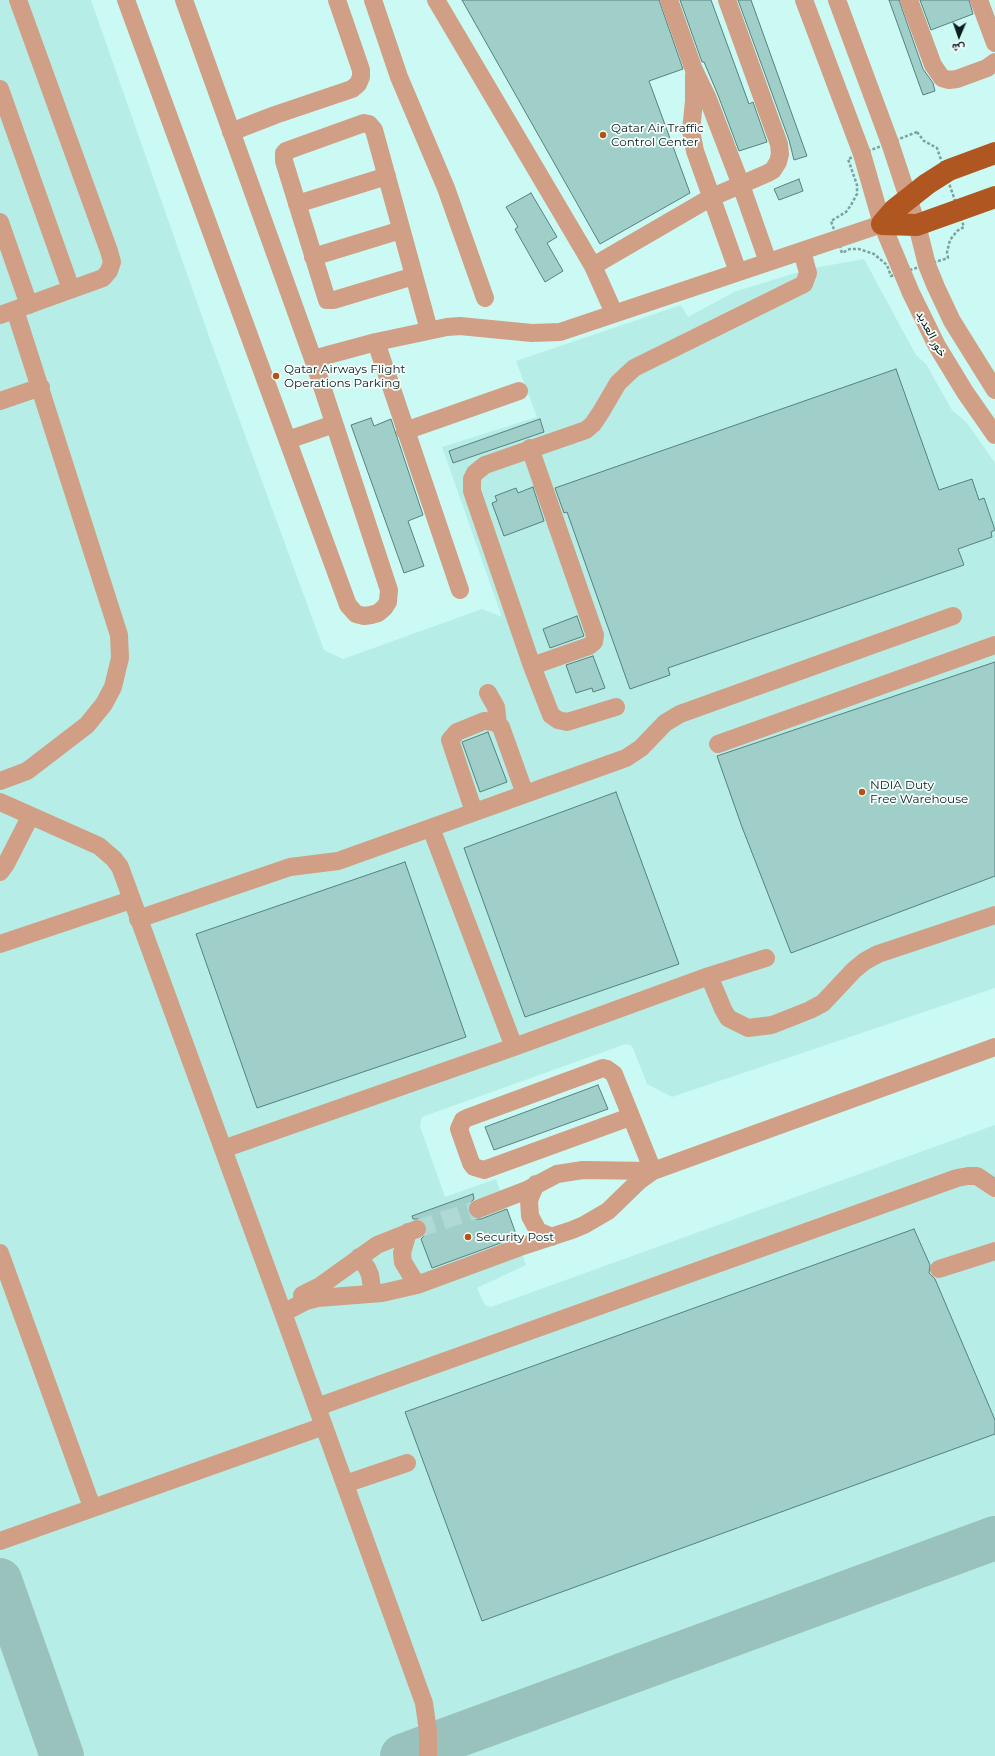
<!DOCTYPE html>
<html>
<head>
<meta charset="utf-8">
<style>
  body { margin:0 }
  #map { position:relative; width:995px; height:1756px; overflow:hidden; background:#cbfaf4; font-family:Montserrat,Vazirmatn,sans-serif }
  canvas { display:block }
  .north { position:absolute; left:939px; top:16px; width:40px; height:40px; -webkit-text-stroke:3px #f6fffd; paint-order:stroke; rotate:182deg; font-size:11px; font-weight:700; line-height:16px; text-align:center; color:#0d1f1d }
  .north::after { content:''; display:block; margin:auto; width:14px; height:18px; background:#0d1f1d; clip-path:polygon(50% 0,100% 100%,50% 72%,0 100%) }
</style>
</head>
<body>
<div id="map">
<canvas width="995" height="1756"></canvas>
<div class="north">ش</div>
</div>
<script>
const ctx = document.querySelector('canvas').getContext('2d');
ctx.lineJoin = 'round';
function fillPath(path, color) { ctx.fillStyle = color; ctx.fill(path, 'evenodd'); }
const poly = rows => new Path2D(rows.map(r => 'M' + r).join(''));
function trace(path, color, width, dash) { ctx.strokeStyle = color; ctx.lineWidth = width; ctx.lineCap = dash ? 'butt' : 'round'; ctx.setLineDash(dash || []); ctx.stroke(path); }
function label(font, color, halo, rows, align = 'center') {
  ctx.font = font + ' Montserrat,Vazirmatn,sans-serif'; ctx.lineWidth = 3.5; ctx.setLineDash([]); ctx.textBaseline = 'middle'; ctx.strokeStyle = halo; ctx.fillStyle = color; for (const [text, x, y, turn = 0] of rows) {
    ctx.save(); ctx.translate(x, y); ctx.rotate((+turn || 0) * Math.PI / 180); ctx.textAlign = isNaN(turn) ? turn : align; if (halo) ctx.strokeText(text, 0, 0); ctx.fillText(text, 0, 0); ctx.restore();
  }
}
const built = poly([
  [0,0,91,0,212,345,324,650,343,659,482,609,502,617,442,447,537,417,516,361,681,305,688,317,734,292,808,269,864,259,916,355,926,364,952,410,967,423,995,463,995,988,672,1097,647,1084,632,1046,626,1044,422,1117,420,1126,445,1197,496,1179,526,1265,477,1288,485,1305,491,1307,995,1125,995,1756,0,1756]
]);
const taxiway = poly([
  [0,1580,62,1756],
  [402,1756,995,1538]
]);
const building = poly([
  [462,0,659,0,683,69,649,81,690,193,600,244,462,0],
  [680,0,711,0,749,104,753,102,767,142,739,151,718,95,704,62,702,62,680,0],
  [738,0,751,0,807,156,794,160,789,140,738,0],
  [889,0,899,0,923,69,933,83,935,91,923,95,889,0],
  [920,0,969,0,973,14,931,30,920,0],
  [799,179,803,191,779,200,774,189,799,179],
  [531,193,557,237,547,243,563,271,545,282,515,229,518,227,506,207,531,193],
  [896,369,939,490,972,479,979,500,984,498,995,530,991,532,992,537,958,549,964,565,668,668,670,675,630,689,567,512,564,513,555,488,896,369],
  [371,418,374,426,391,419,423,515,408,521,424,566,404,573,351,425,371,418],
  [540,419,544,432,453,463,449,451,540,419],
  [533,487,544,521,504,536,492,503,497,501,495,496,516,488,518,493,533,487],
  [577,616,584,636,550,648,543,629,577,616],
  [593,656,605,688,593,692,592,688,576,693,566,665,593,656],
  [995,662,995,876,791,953,742,827,717,756,995,662],
  [488,732,507,782,480,792,462,742,488,732],
  [616,792,679,964,525,1017,464,848,616,792],
  [405,862,466,1037,257,1108,196,934,405,862],
  [598,1085,608,1109,494,1150,485,1127,598,1085],
  [473,1194,474,1199,470,1203,468,1208,471,1217,476,1219,481,1219,507,1209,517,1237,432,1268,421,1239,425,1235,427,1225,423,1221,418,1219,413,1219,412,1216,473,1194],
  [914,1229,930,1265,929,1273,935,1279,995,1420,995,1434,482,1621,405,1412,914,1229]
]);
const minorTunnel = poly([
  [417,1229,478,1209]
]);
const path = poly([
  [917,132,924,141,937,148,964,227,957,231,950,240,947,252,948,258,891,276,887,265,874,254,859,249,850,249,842,253,831,221,846,212,851,205,857,194,857,185,848,159,917,132]
]);
const minor = poly([
  [126,0,348,605,356,614,364,616,371,615,378,613,384,608,388,602,389,590,313,359,184,0],
  [373,0,399,77,446,188,485,298],
  [436,0,593,266,614,313],
  [669,0,694,70,708,99,741,185,768,262],
  [804,0,862,154,882,224,911,293,937,346,965,392,995,435],
  [837,0,890,143,917,225,927,265,936,287,952,321,995,390],
  [909,0,933,65,942,78,949,80,957,79,987,68,995,62],
  [979,0,995,43],
  [694,75,694,101,691,131,695,151,738,272],
  [0,89,71,289],
  [231,132,275,115,352,89,358,84,361,77,361,70,337,0],
  [297,204,387,176],
  [0,222,29,305],
  [313,257,401,230],
  [593,266,710,198,768,173,773,170,778,162,780,154,779,144,727,0],
  [414,276,334,300,327,300,284,161,284,153,286,151,364,123,369,124,374,130,429,330],
  [0,315,103,278,109,271,112,262,109,251,18,0],
  [376,342,460,590],
  [313,359,376,342,447,327,460,326,532,333,560,332,882,224],
  [0,401,41,387],
  [405,431,519,391],
  [288,440,334,424],
  [530,448,595,635,594,642,589,646,532,666],
  [488,693,496,707,498,724],
  [616,707,567,722,558,720,551,715,532,666,472,491,472,479,475,473,485,465,586,430,593,424,601,412,618,383,634,368,804,284,808,273,802,251],
  [718,744,995,645],
  [0,781,27,771,87,725,104,704,113,687,120,658,119,635,15,310],
  [0,802,99,846,114,859,120,867,283,1313,424,1703,428,1731,428,1756],
  [474,812,450,740,457,732,484,721,495,722,501,727,525,794],
  [431,828,514,1047],
  [0,872,6,864,30,817],
  [138,919,290,867,338,861,352,856,626,758,641,748,665,723,680,714,953,616],
  [0,944,131,900],
  [709,976,766,958],
  [630,1117,484,1170,474,1167,471,1163,459,1129,463,1120,467,1118,603,1068,607,1069,614,1074,653,1171],
  [223,1149,514,1047,709,976,723,1009,728,1018,748,1028,772,1025,810,1010,823,1003,854,970,865,961,878,954,995,915],
  [536,1184,529,1200,530,1216,538,1231,552,1237],
  [478,1209,527,1190,557,1174,583,1170,653,1171],
  [408,1232,402,1253,403,1262,417,1285],
  [0,1253,92,1507],
  [359,1257,367,1268,370,1275,372,1288,372,1294],
  [939,1269,995,1251],
  [302,1295,320,1286,377,1245,417,1229],
  [283,1313,306,1301,318,1298,382,1293,417,1285,520,1247,572,1230,584,1225,608,1211,639,1181,653,1171,995,1047],
  [317,1407,957,1178,968,1176,977,1176,995,1188],
  [345,1484,407,1463],
  [0,1541,324,1426]
]);
const major = poly([
  [882,224,894,210,927,184,949,170,995,153],
  [882,224,917,225,995,197]
]);
const markers = [
  [603,135,4,"#b45313"],
  [276,376,4,"#b45313"],
  [862,792,4,"#b45313"],
  [468,1237,4,"#b45313"]
];
const poiNames = [
  ["Qatar Air Traffic",611,128],
  ["Control Center",611,142],
  ["Qatar Airways Flight",284,369],
  ["Operations Parking",284,383],
  ["NDIA Duty",870,785],
  ["Free Warehouse",870,799],
  ["Security Post",476,1237]
];
const streetNames = [
  ["خور العديد",931,334,62]
];
fillPath(built, '#b6eee7');
trace(taxiway, '#9ac2bc', 44);
fillPath(building, '#a0cec8');
trace(building, '#56827d', 1);
trace(minorTunnel, '#aed9d4', 18, [18, 9]);
trace(path, '#7ea19d', 2.5, [3, 2]);
trace(minor, '#d19f85', 18);
trace(major, '#b05721', 22);
for (const [x, y, r, color] of markers) { const dot = new Path2D(); dot.arc(x, y, r, 0, 2 * Math.PI); ctx.fillStyle = color; ctx.fill(dot); trace(dot, '#f6fffd', 1.5); }
label('12px', '#0d1f1d', '#f6fffd', poiNames, 'left');
label('12px', '#0d1f1d', '#f6fffd', streetNames);
</script>
</body>
</html>
